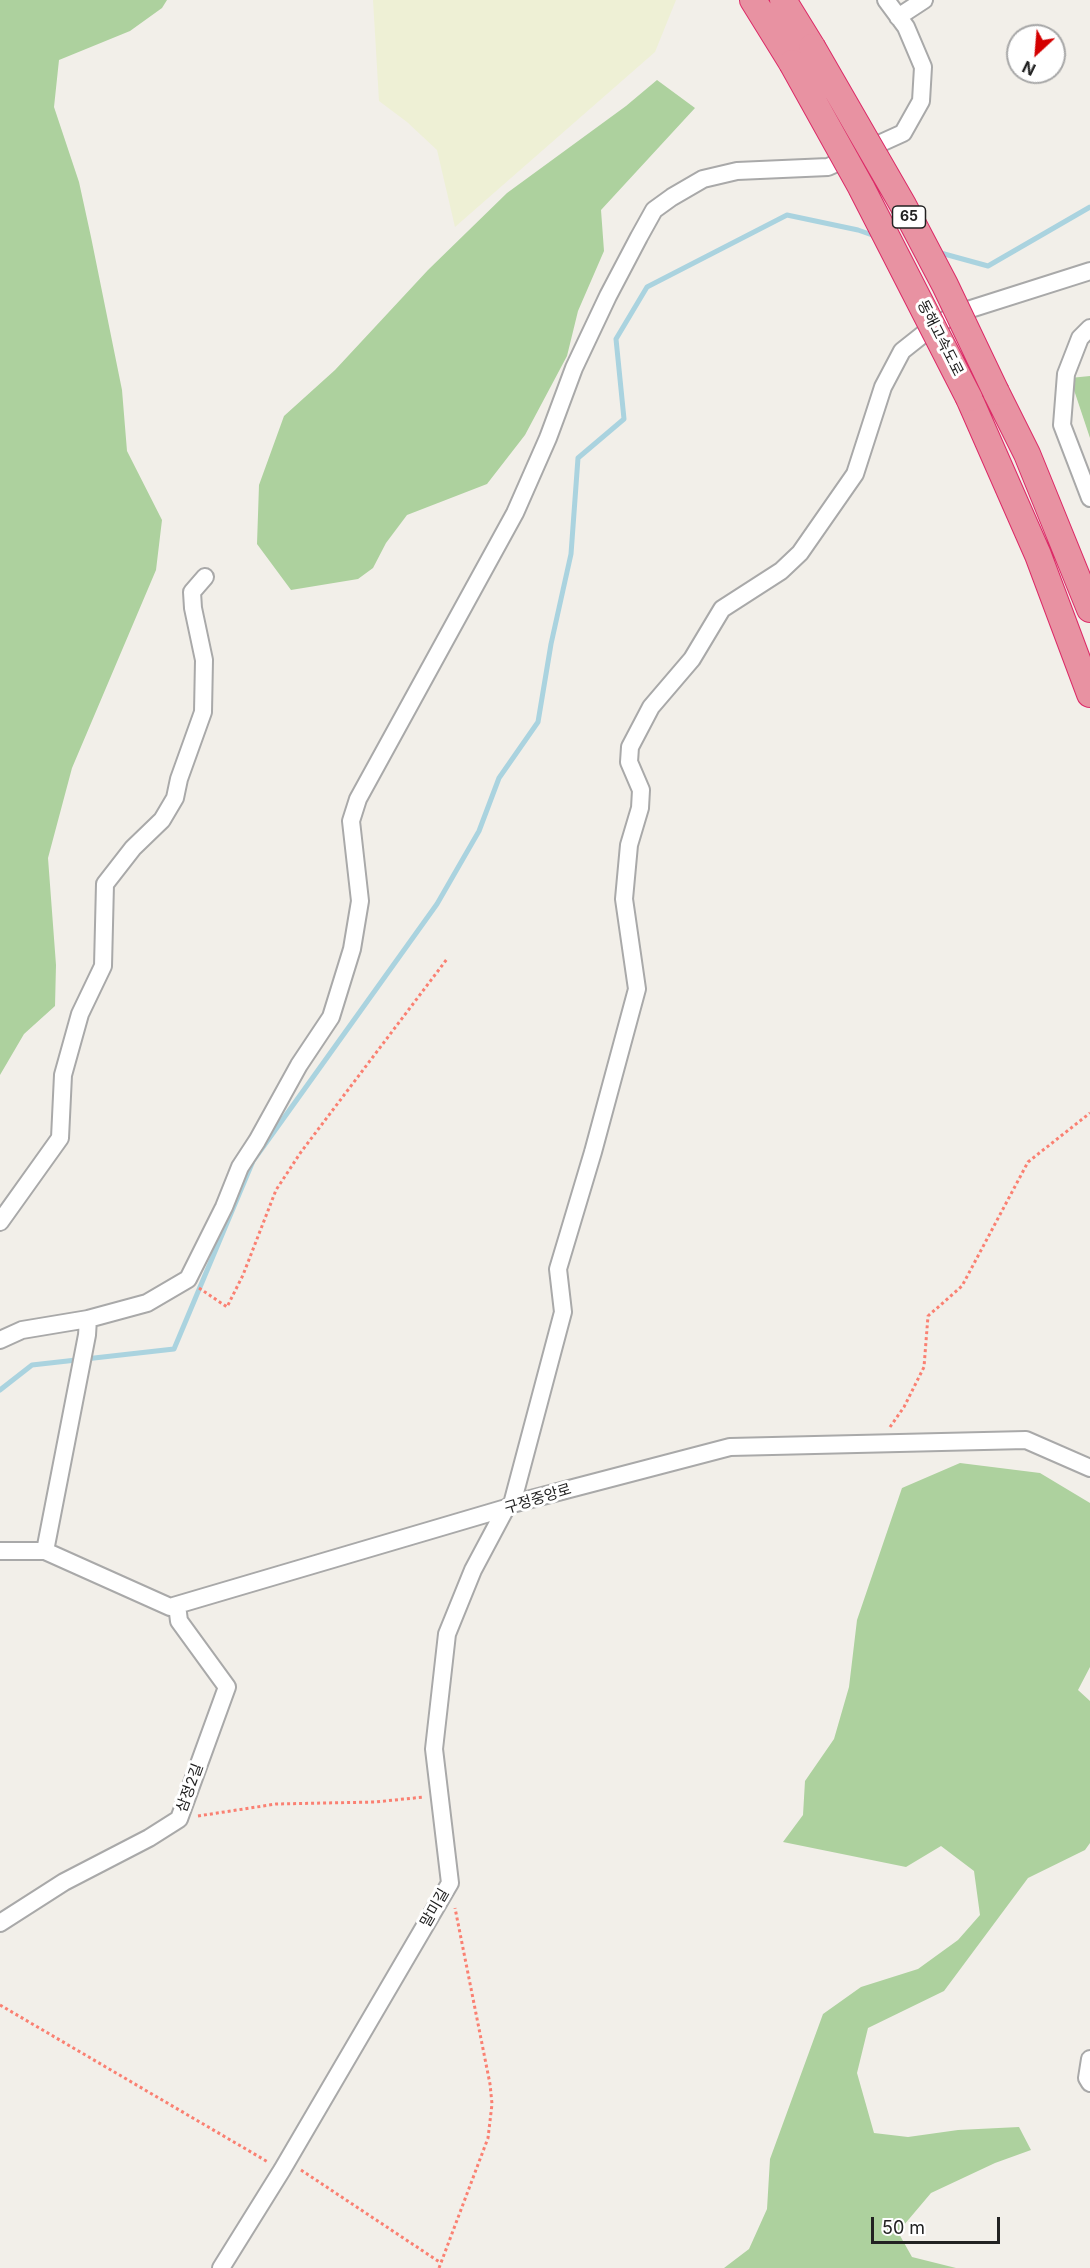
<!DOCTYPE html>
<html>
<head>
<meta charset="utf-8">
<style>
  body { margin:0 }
  #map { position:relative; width:1090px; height:2268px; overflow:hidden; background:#f2efe9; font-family:Inter,sans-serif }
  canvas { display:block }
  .north { position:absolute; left:1006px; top:24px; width:60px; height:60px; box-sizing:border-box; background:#fff; border:2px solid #a7a7a7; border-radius:50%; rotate:206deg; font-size:16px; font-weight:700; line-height:24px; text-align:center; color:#222 }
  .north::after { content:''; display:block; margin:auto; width:21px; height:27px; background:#d40000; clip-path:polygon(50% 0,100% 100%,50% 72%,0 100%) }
  .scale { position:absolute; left:871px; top:2217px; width:129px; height:27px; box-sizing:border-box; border:3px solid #222; border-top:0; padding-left:8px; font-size:18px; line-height:21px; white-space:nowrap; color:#222; -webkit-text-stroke:4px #fff; paint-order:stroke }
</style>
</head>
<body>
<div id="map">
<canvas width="1090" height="2268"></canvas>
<div class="north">N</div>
<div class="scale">50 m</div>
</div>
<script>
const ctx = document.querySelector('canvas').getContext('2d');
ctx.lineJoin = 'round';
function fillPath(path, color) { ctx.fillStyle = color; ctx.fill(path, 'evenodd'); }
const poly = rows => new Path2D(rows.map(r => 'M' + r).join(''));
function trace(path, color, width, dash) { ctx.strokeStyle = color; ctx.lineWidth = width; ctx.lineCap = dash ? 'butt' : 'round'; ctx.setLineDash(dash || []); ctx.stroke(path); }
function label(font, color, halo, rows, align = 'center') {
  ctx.font = font + ' Inter,"Noto Sans KR",sans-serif'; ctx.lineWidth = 6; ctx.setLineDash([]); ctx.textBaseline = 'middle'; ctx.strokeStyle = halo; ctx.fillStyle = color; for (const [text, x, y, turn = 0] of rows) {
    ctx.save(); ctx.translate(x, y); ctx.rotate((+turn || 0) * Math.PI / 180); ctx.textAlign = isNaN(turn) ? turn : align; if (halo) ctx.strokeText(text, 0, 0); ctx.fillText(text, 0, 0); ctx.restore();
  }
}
const farmland = poly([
  [373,0,676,0,655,52,455,227,437,150,407,122,379,101]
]);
const forest = poly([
  [0,0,167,0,162,8,130,31,59,60,54,107,79,182,91,237,122,390,127,451,162,520,156,570,72,768,48,858,56,965,55,1006,24,1034,0,1075],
  [657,80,695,108,601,210,604,251,578,311,567,356,525,435,487,484,407,515,386,543,373,568,358,579,291,590,257,544,259,485,284,416,335,370,428,270,507,193,626,106],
  [1090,376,1090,438,1070,378],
  [960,1463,1040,1473,1090,1503,1090,1667,1078,1690,1090,1701,1090,1843,1085,1850,1028,1878,944,1991,868,2028,857,2073,874,2133,908,2137,958,2130,1019,2127,1031,2150,995,2163,931,2193,898,2232,912,2257,956,2268,724,2268,749,2249,767,2209,770,2159,823,2014,861,1987,918,1969,958,1940,980,1915,974,1871,941,1846,906,1867,783,1842,803,1815,805,1781,834,1739,849,1687,857,1620,902,1488]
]);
const stream = poly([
  [937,252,988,266,1090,207],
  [0,1390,32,1365,174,1349,253,1161,437,904,479,831,499,778,538,722,551,644,571,554,578,458,624,419,616,339,647,287,787,215,858,230,875,236]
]);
const path = poly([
  [199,1288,227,1307,243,1275,276,1190,301,1152,447,959],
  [890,1427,904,1407,924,1367,928,1316,962,1286,1028,1162,1090,1113],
  [198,1816,276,1804,375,1802,424,1797],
  [0,2005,268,2162],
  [301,2170,441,2263],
  [439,2268,488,2138,492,2104,490,2084,455,1908]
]);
const minor = poly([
  [898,17,924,0],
  [1090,328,1080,338,1066,374,1062,425,1090,498],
  [0,1222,60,1138,63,1075,80,1014,103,966,105,884,133,848,162,820,175,798,179,779,203,712,204,660,193,608,192,592,205,577],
  [0,1340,22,1330,88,1319,147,1303,188,1279,224,1207,240,1167,257,1141,299,1065,331,1017,352,949,360,901,351,821,358,799,515,513,548,438,574,368,608,296,639,237,654,210,672,197,703,179,737,171,828,167,903,133,921,101,923,67,906,27,886,0],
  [512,1504,563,1312,558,1269,593,1152,637,989,624,899,629,845,640,808,641,790,629,762,630,747,651,707,692,659,722,609,781,571,800,553,855,474,883,387,902,351,931,328,958,313,1090,271],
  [0,1551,45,1551,170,1607,506,1508,512,1504,730,1447,1026,1440,1090,1468],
  [45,1551,87,1335,88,1319],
  [0,1923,64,1882,149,1838,179,1819,227,1687,179,1621,177,1605],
  [1090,2059,1087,2078,1090,2083],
  [221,2268,282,2170,450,1883,434,1749,447,1634,473,1570,506,1508]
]);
const highway = poly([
  [753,0,792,63],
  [783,0,812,47],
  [996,392,1027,454,1090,609],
  [969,398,1038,555,1090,694]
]);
const highwayBridge = poly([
  [812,47,903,205,945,285,996,392],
  [792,63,861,187,969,398]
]);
const shields = [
  [909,217,33]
];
const shieldNames = [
  ["65",909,217]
];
const streetNames = [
  ["동해고속도로",940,338,63],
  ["구정중앙로",538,1499,-17],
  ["삼정2길",190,1788,-70],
  ["말미길",435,1908,-60]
];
fillPath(farmland, '#eef0d5');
fillPath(forest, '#add19e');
trace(stream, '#aad3df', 5);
trace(minor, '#a9a9a9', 20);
trace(highway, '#dc2a67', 28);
trace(path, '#fa8072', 3, [3, 3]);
trace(minor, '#fff', 16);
trace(highway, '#e892a2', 26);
trace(highwayBridge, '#dc2a67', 28, []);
trace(highwayBridge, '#e892a2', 26);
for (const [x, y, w] of shields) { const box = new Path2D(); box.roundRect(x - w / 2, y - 11, w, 22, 4.5); ctx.fillStyle = '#fff'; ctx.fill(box); trace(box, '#222', 1.5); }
label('bold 14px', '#222', null, shieldNames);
label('15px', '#222', '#fff', streetNames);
</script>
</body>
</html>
